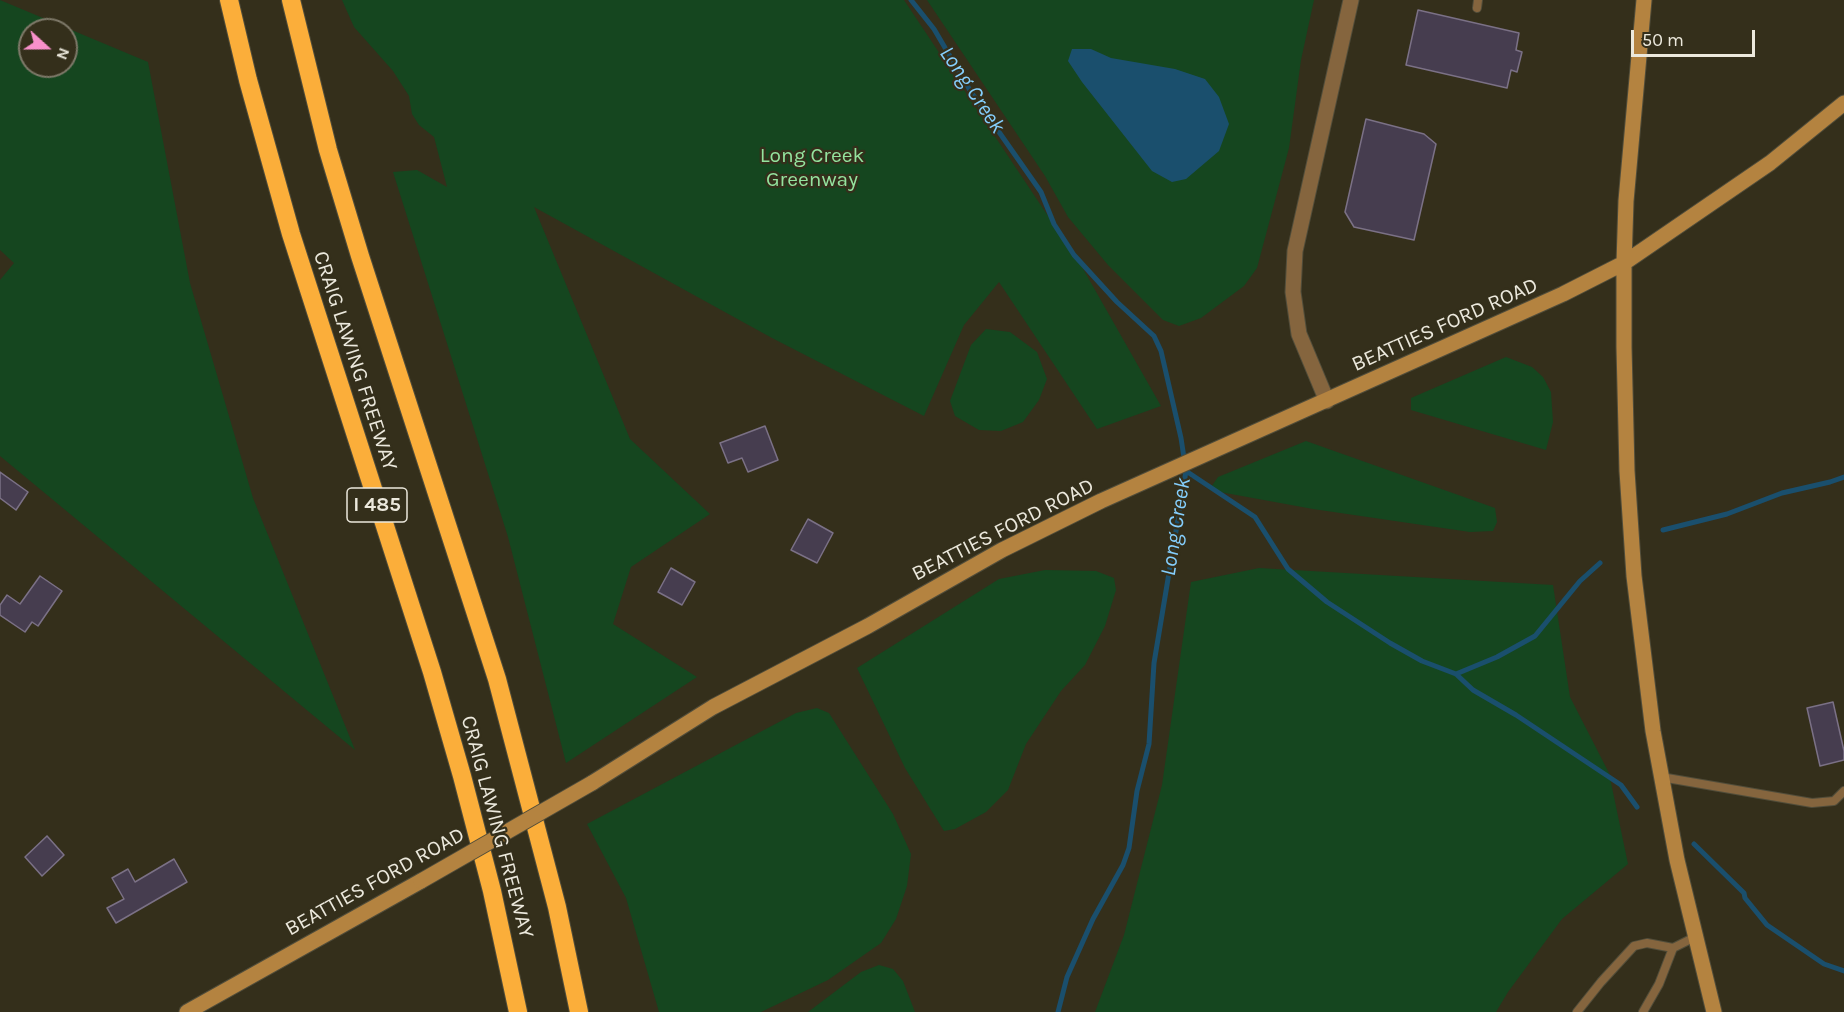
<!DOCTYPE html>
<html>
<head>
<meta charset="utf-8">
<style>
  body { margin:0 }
  #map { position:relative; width:1844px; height:1012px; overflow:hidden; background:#342f1b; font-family:Karla,sans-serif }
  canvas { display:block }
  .north { position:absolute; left:18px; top:18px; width:60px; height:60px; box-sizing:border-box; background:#342f1b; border:2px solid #7e7969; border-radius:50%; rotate:111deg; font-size:16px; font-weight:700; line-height:24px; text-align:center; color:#ece9dd }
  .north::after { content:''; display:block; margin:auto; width:21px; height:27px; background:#f890cb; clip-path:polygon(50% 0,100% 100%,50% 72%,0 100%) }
  .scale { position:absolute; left:1631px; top:30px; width:124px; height:27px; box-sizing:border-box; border:3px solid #ece9dd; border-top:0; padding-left:8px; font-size:18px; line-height:21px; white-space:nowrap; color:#ece9dd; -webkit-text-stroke:4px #342f1b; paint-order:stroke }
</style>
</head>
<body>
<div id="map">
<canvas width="1844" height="1012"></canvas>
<div class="north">N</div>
<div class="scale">50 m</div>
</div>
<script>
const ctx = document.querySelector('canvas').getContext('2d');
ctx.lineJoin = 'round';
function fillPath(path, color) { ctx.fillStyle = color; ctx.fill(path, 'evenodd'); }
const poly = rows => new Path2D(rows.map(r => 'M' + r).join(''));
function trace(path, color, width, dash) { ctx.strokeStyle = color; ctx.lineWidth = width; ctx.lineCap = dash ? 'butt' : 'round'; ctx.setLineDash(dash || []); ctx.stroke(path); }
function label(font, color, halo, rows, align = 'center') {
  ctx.font = font + ' Karla,sans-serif'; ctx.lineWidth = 4.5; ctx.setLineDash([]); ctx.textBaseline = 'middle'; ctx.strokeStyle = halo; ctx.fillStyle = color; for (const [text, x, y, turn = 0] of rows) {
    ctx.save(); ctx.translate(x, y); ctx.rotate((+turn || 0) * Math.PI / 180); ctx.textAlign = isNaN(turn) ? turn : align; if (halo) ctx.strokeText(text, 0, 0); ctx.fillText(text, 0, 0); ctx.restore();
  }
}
const green = poly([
  [0,0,148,62,190,283,253,498,355,750,0,456,0,280,14,263,0,250],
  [30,30,66,30,66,66,30,66],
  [342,0,904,0,1082,267,1161,406,1097,429,999,282,964,325,924,416,772,338,534,207,630,439,710,514,631,567,613,624,697,677,566,763,508,537,393,172,417,170,447,187,434,137,419,125,412,114,409,96,393,71,354,27],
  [927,0,1314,0,1301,60,1289,148,1257,268,1244,286,1201,318,1179,326,1163,320,1108,265,1068,217,1045,176],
  [986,329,1010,332,1037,352,1047,379,1039,400,1023,422,1001,431,979,430,955,416,950,401,971,345],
  [1506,357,1532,367,1543,377,1551,392,1553,422,1546,450,1411,410,1411,398],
  [1306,441,1495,508,1497,522,1493,531,1470,532,1313,509,1209,490,1218,477],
  [1259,568,1553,585,1570,697,1609,773,1628,864,1562,919,1508,992,1496,1012,1095,1012,1124,935,1162,785,1191,582],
  [1045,570,1096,571,1114,578,1116,590,1105,626,1085,665,1061,691,1026,744,1008,790,986,812,955,829,944,831,905,768,857,668,999,579],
  [817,708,829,713,893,814,911,854,907,886,896,919,881,943,828,980,761,1012,659,1012,626,898,587,824,796,713],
  [879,965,893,969,903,981,915,1012,808,1012,861,972]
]);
const water = poly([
  [1072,49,1091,49,1111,58,1175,69,1205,79,1219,97,1229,124,1219,151,1186,179,1172,182,1152,171,1082,82,1068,61]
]);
const stream = poly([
  [911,0,934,29,971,92,1041,192,1054,224,1074,255,1117,302,1154,336,1161,351,1181,438,1186,471,1154,663,1149,744,1137,791,1129,848,1123,865,1093,919,1067,977,1058,1012],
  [1186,471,1255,517,1288,569,1327,602,1390,643,1422,661,1456,674,1473,690,1516,715,1621,785,1637,807],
  [1663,530,1727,514,1782,493,1830,482,1844,477],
  [1456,674,1497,657,1535,636,1580,581,1600,563],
  [1694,844,1744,893,1745,898,1767,925,1824,964,1844,971]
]);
const building = poly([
  [1418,10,1519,33,1516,50,1522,52,1517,72,1511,70,1507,88,1406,65,1418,10],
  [1366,119,1424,134,1436,144,1414,240,1354,227,1345,212,1366,119],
  [765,426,778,460,748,472,742,458,728,463,720,443,765,426],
  [0,472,28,492,16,510,0,498,0,472],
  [808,519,833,533,817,563,791,550,808,519],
  [671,568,695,582,682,605,658,592,671,568],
  [40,576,62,591,38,626,32,622,25,632,0,615,0,605,7,595,20,604,40,576],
  [1833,702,1844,751,1844,760,1820,766,1807,708,1833,702],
  [47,836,64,855,42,876,25,857,47,836],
  [174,859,187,882,116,923,107,908,124,899,112,878,128,869,135,882,174,859]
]);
const lane = poly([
  [1477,8,1478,0],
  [1661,777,1812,803,1834,801,1844,791],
  [1577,1012,1601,982,1634,946,1647,943,1673,948],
  [1643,1012,1659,984,1673,948,1695,937]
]);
const street = poly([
  [1327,401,1299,334,1293,292,1295,251,1351,0]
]);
const secondary = poly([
  [1644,0,1626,201,1624,263,1624,347,1627,471,1634,576,1653,731,1677,860,1714,1012],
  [592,783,713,707,868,626,1002,550,1101,501,1563,294,1624,263,1770,163,1844,103],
  [187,1012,421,881]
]);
const highway = poly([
  [229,0,248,80,291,234,432,672,462,776,492,891,518,1012],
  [291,0,328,150,360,256,497,679,557,907,579,1012]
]);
const secondaryBridge = poly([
  [421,881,592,783]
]);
const shields = [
  [377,505,60]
];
const shieldNames = [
  ["I 485",377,505]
];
const parkNames = [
  ["Long Creek",812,156],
  ["Greenway",812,180]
];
const streetNames = [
  ["BEATTIES FORD ROAD",1445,325,-24],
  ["CRAIG LAWING FREEWAY",355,361,72],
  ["BEATTIES FORD ROAD",1003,530,-27],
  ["CRAIG LAWING FREEWAY",497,827,75],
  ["BEATTIES FORD ROAD",375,882,-29]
];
const waterNames = [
  ["Long Creek",972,90,56],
  ["Long Creek",1176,527,-81]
];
fillPath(green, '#15461f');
fillPath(water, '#1a4f6d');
trace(stream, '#1a4f6d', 5);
fillPath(building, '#463d4f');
trace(building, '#7b7186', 1.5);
trace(lane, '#514d3a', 10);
trace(street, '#514d3a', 17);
trace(secondary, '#514d3a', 17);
trace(highway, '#514d3a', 20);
trace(lane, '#85653e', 8);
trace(street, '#85653e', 15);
trace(secondary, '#b48340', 15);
trace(highway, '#fbae3a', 18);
trace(secondaryBridge, '#514d3a', 17, []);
trace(secondaryBridge, '#b48340', 15);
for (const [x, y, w] of shields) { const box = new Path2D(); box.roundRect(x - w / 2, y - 17, w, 34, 4.5); ctx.fillStyle = '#342f1b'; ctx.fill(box); trace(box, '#ece9dd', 1.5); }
label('bold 20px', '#ece9dd', null, shieldNames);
label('21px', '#94e39e', '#342f1b', parkNames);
label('21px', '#ece9dd', '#342f1b', streetNames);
label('italic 22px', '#85cffd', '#342f1b', waterNames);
</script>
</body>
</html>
